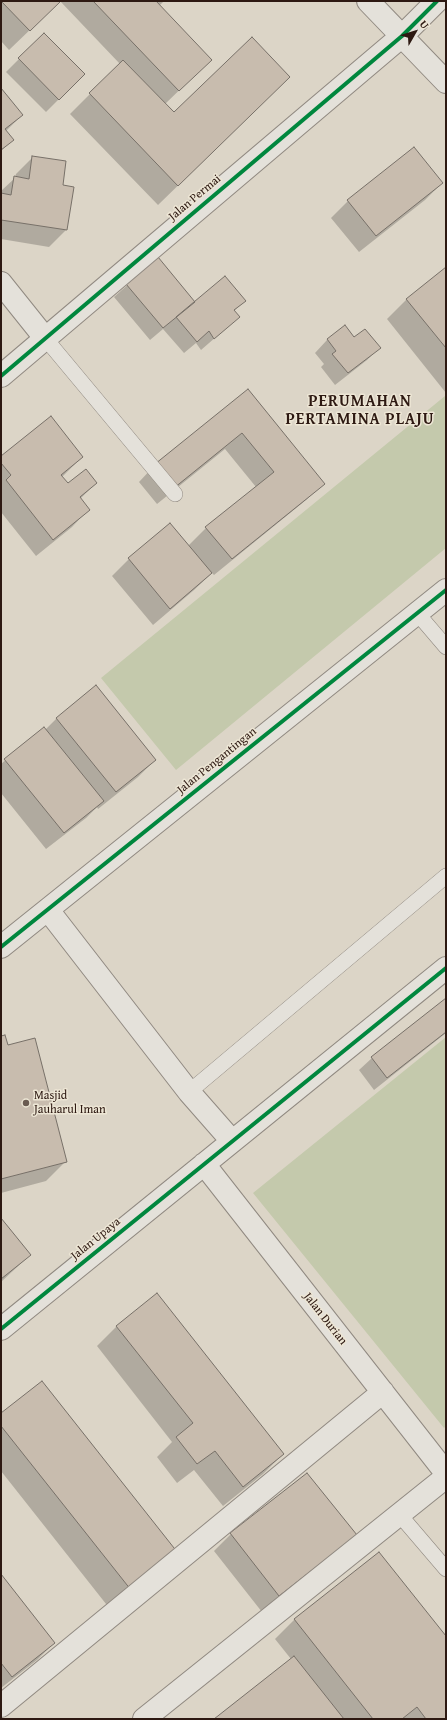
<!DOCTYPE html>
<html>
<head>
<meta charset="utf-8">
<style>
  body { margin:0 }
  #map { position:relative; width:447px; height:1720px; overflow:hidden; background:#dcd5c7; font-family:"Gentium Book Plus",serif }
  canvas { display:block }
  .frame { position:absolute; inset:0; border:2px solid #2d1912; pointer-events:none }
  .north { position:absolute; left:395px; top:12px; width:40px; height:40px; -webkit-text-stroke:3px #ede6d5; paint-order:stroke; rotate:51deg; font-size:11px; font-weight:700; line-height:16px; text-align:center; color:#2d1912 }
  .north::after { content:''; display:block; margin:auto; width:14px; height:18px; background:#2d1912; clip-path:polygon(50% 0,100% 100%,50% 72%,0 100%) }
</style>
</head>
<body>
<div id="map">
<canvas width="447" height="1720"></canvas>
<div class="frame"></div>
<div class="north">U</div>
</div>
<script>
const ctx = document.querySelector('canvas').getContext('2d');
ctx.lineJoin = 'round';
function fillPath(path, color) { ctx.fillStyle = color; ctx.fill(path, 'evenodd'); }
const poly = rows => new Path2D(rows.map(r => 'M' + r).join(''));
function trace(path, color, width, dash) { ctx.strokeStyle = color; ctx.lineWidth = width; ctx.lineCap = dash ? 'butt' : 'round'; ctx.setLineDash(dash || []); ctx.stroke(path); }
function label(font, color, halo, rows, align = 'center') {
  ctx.font = font + ' "Gentium Book Plus",serif'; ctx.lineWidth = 3; ctx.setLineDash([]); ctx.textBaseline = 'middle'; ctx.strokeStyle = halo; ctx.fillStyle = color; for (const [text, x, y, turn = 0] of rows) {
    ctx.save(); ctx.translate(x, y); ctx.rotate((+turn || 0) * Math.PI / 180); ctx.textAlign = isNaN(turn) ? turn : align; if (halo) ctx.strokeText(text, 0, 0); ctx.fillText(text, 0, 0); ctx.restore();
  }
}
const green = poly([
  [445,396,446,548,176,770,101,678],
  [446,1037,446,1426,444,1428,253,1193]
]);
const shadow = poly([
  [1,1,60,1,9,50,1,41],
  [60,1,164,1,159,6,193,77,165,104,174,114,269,97,158,205,70,114,120,64],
  [44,34,84,74,46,112,6,72],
  [1,90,22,115,6,131,12,140,1,151],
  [33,157,61,186,72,187,66,230,49,247,1,239,1,191,15,178,16,174],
  [442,183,425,200,359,252,331,218,348,201],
  [158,258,195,303,245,301,234,311,239,317,201,350,196,343,184,353,163,329,150,340,114,297],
  [446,268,446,393,387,319,407,299],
  [344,327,354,338,379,348,367,360,335,385,321,367,324,364,315,353,327,340],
  [248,390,323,484,306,500,214,575,212,573,194,590,153,625,112,576,129,559,188,546,206,528,256,487,225,449,157,504,139,482,155,465],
  [1,457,82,457,62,477,68,485,96,483,80,499,88,510,72,527,36,556,1,512],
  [96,687,155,760,138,777,98,809,97,807,86,818,46,849,1,793,1,764,44,728,45,730,56,719],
  [446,1000,446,1033,374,1090,359,1070,372,1058],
  [1,1037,66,1161,46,1181,1,1193],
  [1,1220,30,1255,1,1282],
  [117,1326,283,1454,263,1474,223,1506,194,1470,177,1483,157,1457,172,1442,97,1346],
  [1,1415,176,1553,110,1609,1,1471],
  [307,1474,355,1535,262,1612,214,1551,231,1534],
  [1,1576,54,1643,37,1660,1,1688],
  [295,1619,446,1638,446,1719,215,1719,291,1659,275,1639]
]);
const building = poly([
  [1,1,61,1,30,31,1,1],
  [93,1,156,1,212,60,179,91,93,1],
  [44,33,85,74,59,100,18,58,44,33],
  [252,37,290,77,178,186,89,93,123,60,174,112,252,37],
  [1,88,23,115,5,129,14,140,1,150,1,88],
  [414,147,443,183,376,236,347,200,414,147],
  [32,156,66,161,63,185,74,187,67,230,1,220,1,193,11,195,14,176,29,179,32,156],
  [158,257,195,302,163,328,126,284,158,257],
  [446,267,446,348,406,299,446,267],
  [225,276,246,301,234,310,240,317,214,339,209,331,197,342,176,317,225,276],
  [345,325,354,337,365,329,381,348,348,373,332,354,336,351,327,339,345,325],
  [248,389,325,484,232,559,205,527,274,472,242,433,174,488,155,464,248,389],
  [51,416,83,457,61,475,68,483,86,469,97,483,80,497,90,510,53,540,6,480,11,475,1,463,1,456,51,416],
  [170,523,212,573,170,609,128,558,170,523],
  [96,685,156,760,116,792,56,718,96,685],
  [44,727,104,801,64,833,4,759,44,727],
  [446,998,446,1032,387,1078,371,1057,446,998],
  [5,1035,8,1045,35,1038,67,1162,1,1179,1,1036,5,1035],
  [1,1218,31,1255,1,1279,1,1218],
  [157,1293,284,1454,243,1487,215,1451,197,1464,176,1437,193,1423,116,1326,157,1293],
  [42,1381,178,1553,131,1590,1,1426,1,1413,42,1381],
  [307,1473,357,1535,279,1596,230,1533,307,1473],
  [379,1552,446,1636,446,1719,426,1719,417,1707,402,1719,373,1719,294,1619,379,1552],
  [1,1574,55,1643,12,1677,1,1663,1,1574],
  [294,1656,344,1719,214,1719,294,1656]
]);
const service = poly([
  [45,338,175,494],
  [417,613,446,647],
  [189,1092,446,876],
  [399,1514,446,1569]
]);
const minor = poly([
  [368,1,446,82],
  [1,283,45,338],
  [1,376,402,36,437,1],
  [48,910,189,1092,232,1141],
  [1,947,446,590],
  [204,1164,446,1473],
  [1,1329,446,968],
  [1,1706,383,1392],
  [144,1719,446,1477]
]);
const cycleway = poly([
  [1,376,402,36,437,1],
  [1,947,446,590],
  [1,1329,446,968]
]);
const markers = [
  [26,1103,4,"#6a5b51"]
];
const streetNames = [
  ["Jalan Permai",195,198,-40],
  ["Jalan Pengantingan",217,761,-39],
  ["Jalan Upaya",96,1239,-39],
  ["Jalan Durian",325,1319,52]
];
const poiNames = [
  ["Masjid",34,1096],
  ["Jauharul Iman",34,1110]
];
const districtNames = [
  ["PERUMAHAN",360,402],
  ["PERTAMINA PLAJU",360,420]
];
fillPath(green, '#c4c9ac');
fillPath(shadow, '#0003');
fillPath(building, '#c8bcae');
trace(building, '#777068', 1);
trace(service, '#908981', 16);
trace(minor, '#908981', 24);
trace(service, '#e4e1da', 15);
trace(minor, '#e4e1da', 22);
trace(cycleway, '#00873e', 4);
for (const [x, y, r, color] of markers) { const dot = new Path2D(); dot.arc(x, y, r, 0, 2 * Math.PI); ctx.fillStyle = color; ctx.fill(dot); trace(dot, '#ede6d5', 1.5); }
label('12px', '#2d1912', '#ede6d5', streetNames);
label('12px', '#2d1912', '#ede6d5', poiNames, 'left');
ctx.letterSpacing = '1px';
label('bold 16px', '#2d1912', '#ede6d5', districtNames);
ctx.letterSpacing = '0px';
</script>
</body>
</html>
